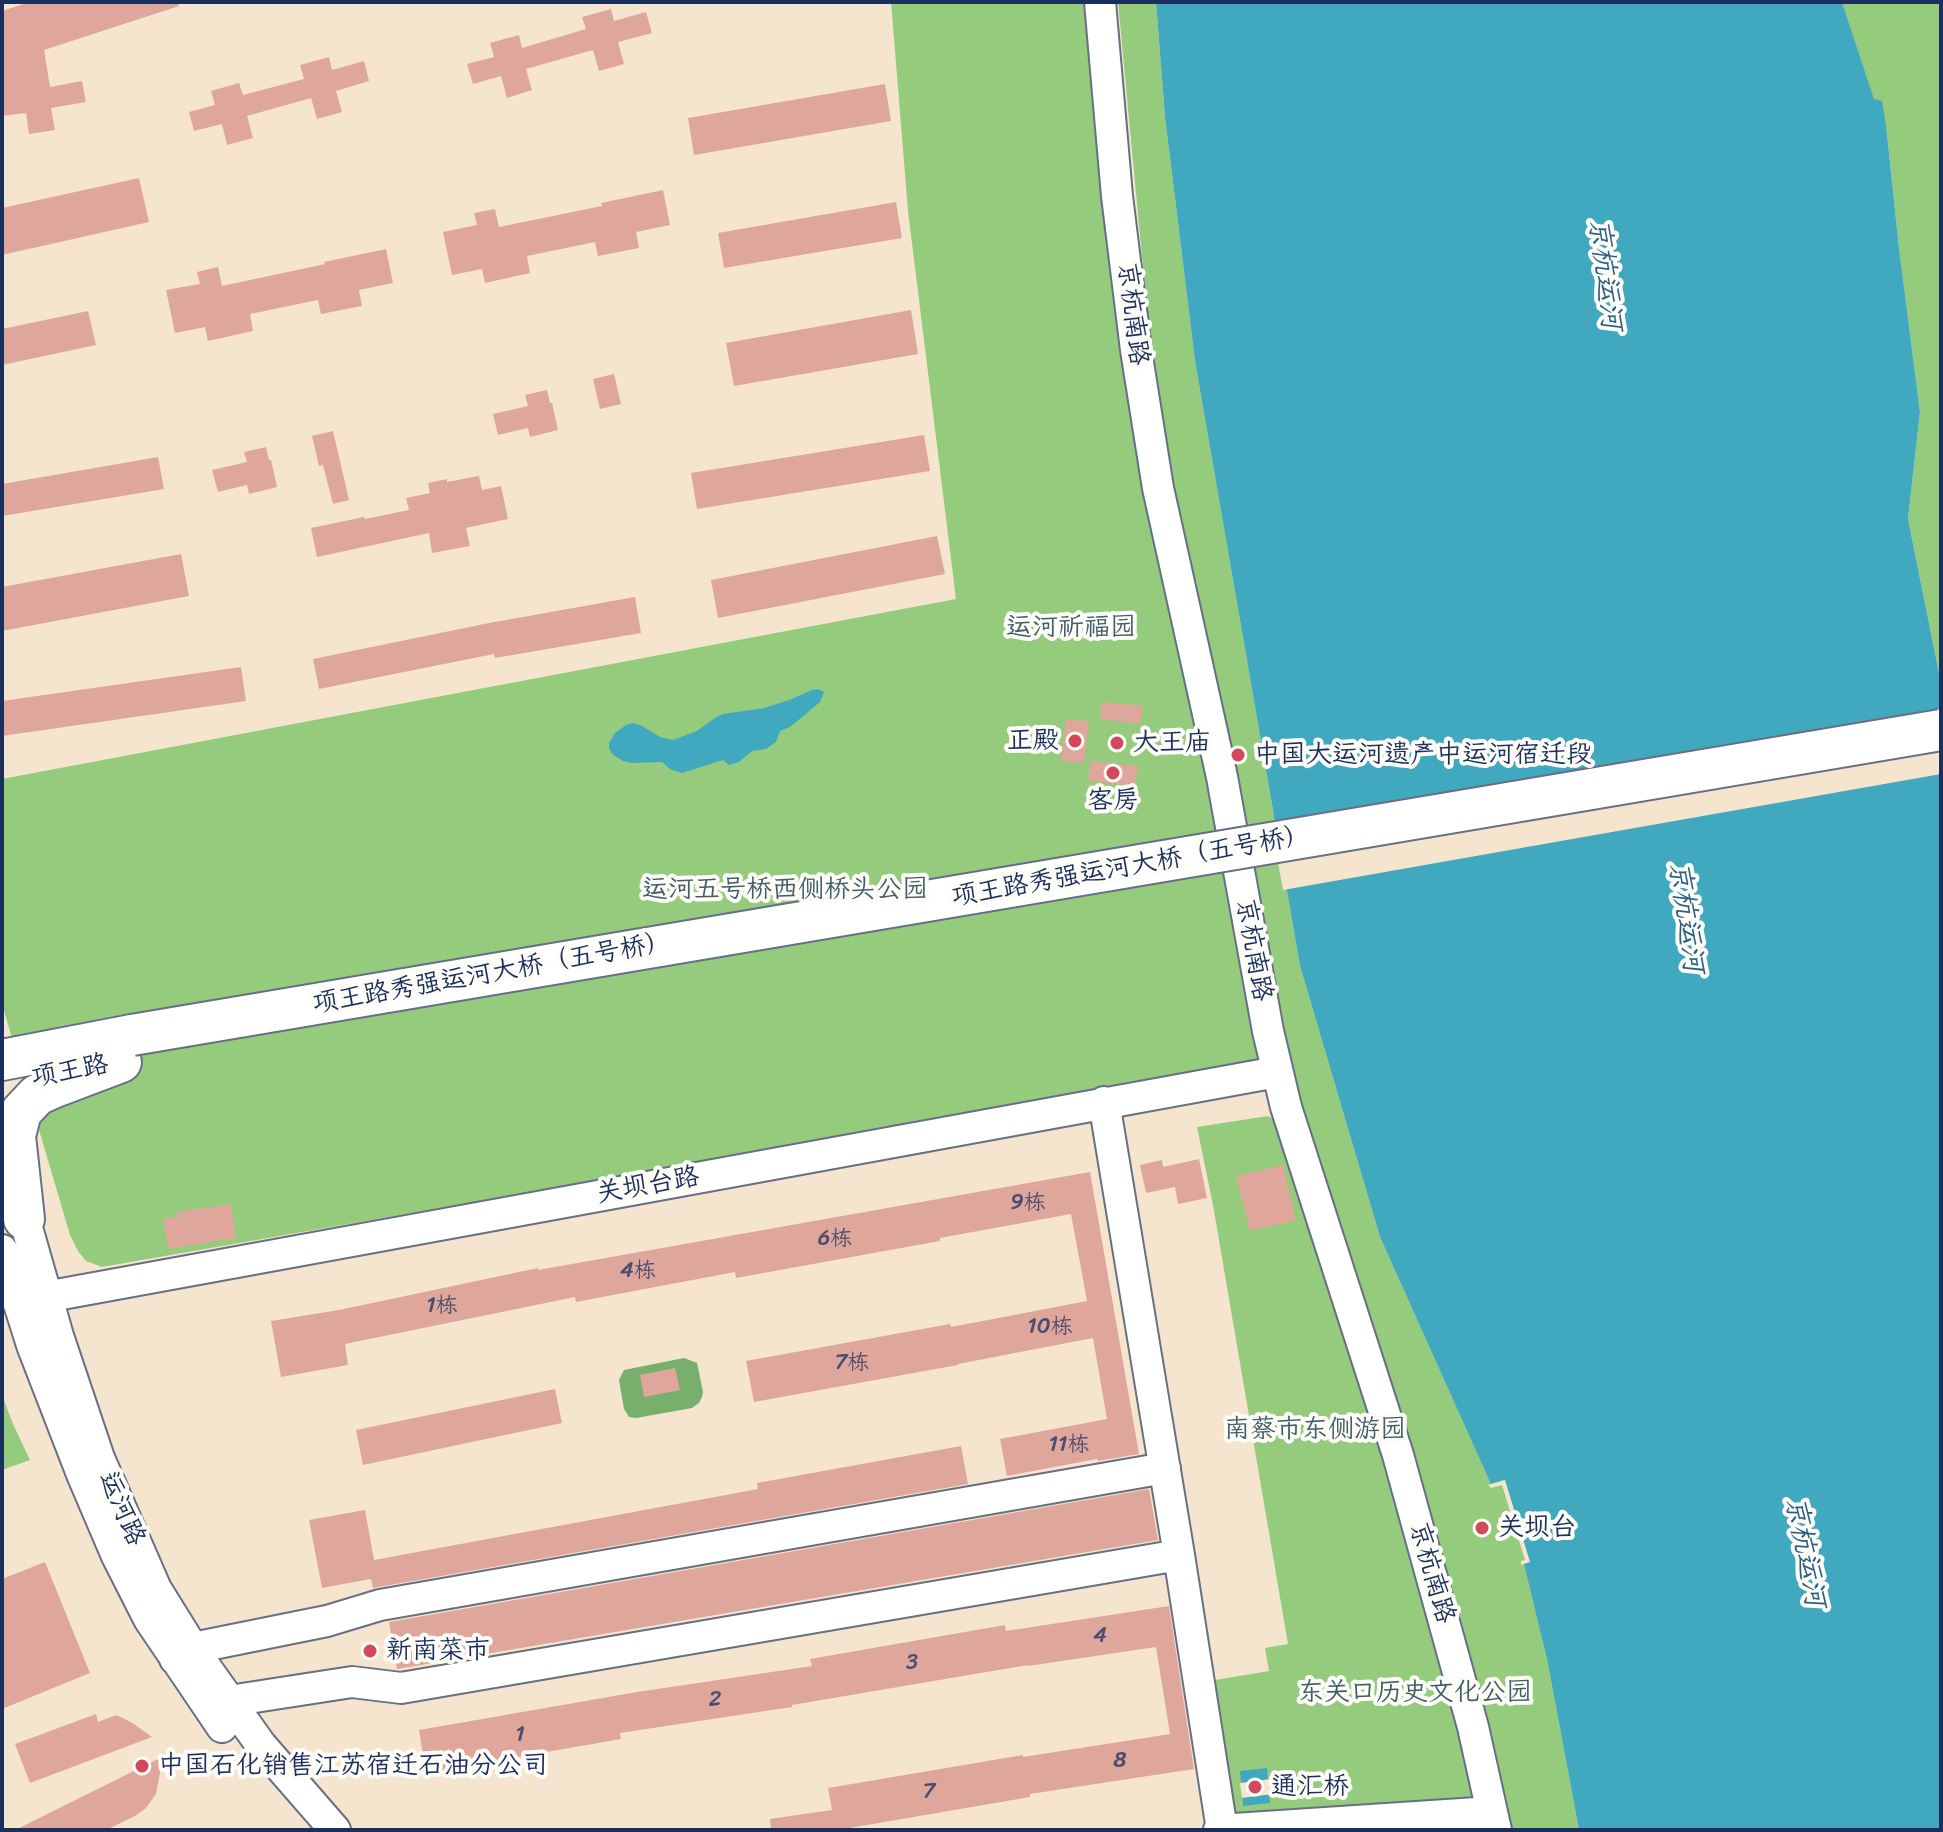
<!DOCTYPE html>
<html>
<head>
<meta charset="utf-8">
<style>
  body { margin:0 }
  #map { position:relative; width:1943px; height:1832px; overflow:hidden; background:#f6e5ce; font-family:Sriracha,sans-serif }
  canvas { display:block }
  .frame { position:absolute; inset:0; border:4px solid #1b2f5e; pointer-events:none }
</style>
</head>
<body>
<div id="map">
<canvas width="1943" height="1832"></canvas>
<div class="frame"></div>
</div>
<script>
const ctx = document.querySelector('canvas').getContext('2d');
ctx.lineJoin = 'round';
function fillPath(path, color) { ctx.fillStyle = color; ctx.fill(path, 'evenodd'); }
const poly = rows => new Path2D(rows.map(r => 'M' + r).join(''));
function trace(path, color, width, dash) { ctx.strokeStyle = color; ctx.lineWidth = width; ctx.lineCap = dash ? 'butt' : 'round'; ctx.setLineDash(dash || []); ctx.stroke(path); }
function label(font, color, halo, rows, align = 'center') {
  ctx.font = font + ' Sriracha,"LXGW WenKai TC",sans-serif'; ctx.lineWidth = 8; ctx.setLineDash([]); ctx.textBaseline = 'middle'; ctx.strokeStyle = halo; ctx.fillStyle = color; for (const [text, x, y, turn = 0] of rows) {
    ctx.save(); ctx.translate(x, y); ctx.rotate((+turn || 0) * Math.PI / 180); ctx.textAlign = isNaN(turn) ? turn : align; if (halo) ctx.strokeText(text, 0, 0); ctx.fillText(text, 0, 0); ctx.restore();
  }
}
const green = poly([
  [891,2,1089,2,1264,1050,1258,1065,102,1267,86,1261,78,1251,70,1235,2,1004,2,779,956,599,908,211],
  [1118,2,1156,2,1165,117,1195,361,1300,966,1380,1237,1491,1483,1505,1480,1530,1562,1525,1564,1547,1659,1579,1830,1232,1830,1215,1680,1269,1671,1265,1648,1288,1644,1213,1205,1197,1127,1268,1116,1282,1124,1297,1100,1166,452,1150,342],
  [1842,2,1941,2,1941,683,1908,519,1920,412,1899,248,1886,125,1874,100],
  [2,1395,13,1424,30,1460,2,1470]
]);
const forest = poly([
  [684,1358,697,1363,703,1392,702,1397,699,1403,692,1408,636,1418,629,1417,624,1409,619,1380,624,1370]
]);
const water = poly([
  [1156,2,1842,2,1874,99,1882,101,1886,125,1899,248,1920,412,1908,519,1941,683,1941,1830,1579,1830,1547,1659,1524,1564,1529,1562,1504,1480,1491,1484,1380,1237,1300,966,1195,361,1165,117],
  [818,689,824,692,820,702,790,727,780,731,776,742,766,749,752,751,739,762,729,765,723,760,682,773,670,769,662,762,632,763,623,761,612,754,609,748,609,743,615,733,626,725,633,723,642,726,660,737,673,740,697,731,715,718,723,714,764,708,792,699,812,690],
  [1267,1768,1270,1803,1243,1806,1240,1771]
]);
const pier = poly([
  [1941,709,1941,774,1283,890,1271,824],
  [1505,1480,1530,1562,1521,1565,1521,1561,1525,1560,1502,1485,1491,1488,1488,1485],
  [1271,1779,1273,1794,1242,1798,1240,1783]
]);
const building = poly([
  [30,2,178,2,179,6,44,50,50,87,82,81,86,102,51,108,55,130,29,134,26,113,2,116,2,11],
  [611,9,614,21,646,12,652,33,618,42,624,64,599,71,593,50,526,69,532,90,507,98,501,76,473,84,467,64,494,57,490,43,519,35,522,48,586,29,582,17],
  [329,57,332,70,364,61,369,81,336,91,342,112,317,119,311,98,247,116,253,138,227,145,222,124,194,131,189,112,215,105,211,91,239,83,243,95,304,79,300,65],
  [885,84,891,121,694,155,688,118],
  [139,178,149,222,2,255,2,208],
  [663,190,670,225,636,232,639,248,598,256,595,242,527,256,530,273,485,283,482,269,452,275,443,232,477,225,474,213,495,209,499,227,602,206,601,203],
  [896,202,902,238,724,268,718,233],
  [386,249,393,283,359,290,362,306,321,314,318,300,250,314,253,331,208,341,205,327,175,333,166,290,200,284,197,272,218,267,222,286,325,264,324,262],
  [911,310,918,354,734,386,726,343],
  [88,311,96,345,2,365,2,329],
  [614,374,621,404,600,409,593,379],
  [547,390,550,403,552,403,558,430,530,437,528,428,498,435,493,414,528,406,525,395],
  [333,431,349,500,333,504,323,465,319,466,312,436],
  [924,435,930,471,697,509,691,473],
  [266,447,269,460,271,460,277,487,249,494,247,485,218,492,212,470,247,462,244,452],
  [158,457,164,489,2,516,2,484],
  [479,476,482,490,501,486,508,519,466,528,470,546,432,553,429,533,317,557,311,528,364,517,365,519,409,510,406,498,430,493,428,483,447,479,447,482],
  [937,536,945,574,718,618,711,580],
  [181,554,189,596,2,631,2,587],
  [635,597,641,633,495,658,494,654,319,689,313,659,489,623],
  [241,667,246,701,2,736,2,701],
  [1102,702,1143,706,1140,724,1100,719],
  [1066,719,1089,721,1084,763,1061,761],
  [1091,761,1138,766,1135,786,1088,781],
  [1199,1159,1207,1198,1178,1204,1175,1187,1146,1193,1140,1165,1162,1160,1163,1167],
  [1283,1165,1296,1220,1250,1231,1236,1176],
  [1090,1172,1139,1454,1098,1461,1097,1459,1007,1476,1000,1439,1107,1419,1093,1338,958,1364,958,1365,754,1402,746,1361,950,1324,951,1327,1087,1301,1071,1214,940,1238,940,1241,736,1278,735,1272,576,1302,575,1297,345,1344,348,1365,281,1377,271,1321,339,1310,538,1268,538,1270],
  [231,1204,236,1238,168,1249,163,1219,178,1217,177,1212],
  [675,1368,680,1390,644,1397,640,1375],
  [555,1389,562,1423,363,1465,356,1430],
  [961,1446,968,1484,373,1588,371,1579,322,1588,309,1520,365,1510,374,1560,758,1489,757,1483],
  [1149,1489,1158,1540,397,1669,389,1622],
  [45,1562,90,1673,2,1709,2,1579],
  [1169,1606,1194,1769,1030,1794,1030,1797,838,1830,771,1830,770,1819,832,1810,828,1788,1023,1755,1023,1757,1170,1734,1156,1647,1028,1666,1028,1665,792,1705,792,1707,620,1733,621,1739,426,1773,419,1730,637,1692,812,1666,810,1659,1005,1625,1006,1631],
  [96,1714,98,1722,116,1715,131,1722,152,1737,30,1783,15,1744],
  [158,1759,160,1773,156,1794,146,1808,135,1816,106,1830,15,1830]
]);
const minor = poly([
  [1100,2,1117,196,1136,350,1158,488,1222,777,1268,1031,1286,1107,1398,1455,1473,1727,1496,1830],
  [1104,1102,1179,1555,1222,1830],
  [19,1200,58,1336,99,1458,156,1589,197,1655,261,1745,335,1830],
  [2,1250,32,1345,82,1474,117,1556,149,1619,222,1727],
  [18,1302,1277,1072],
  [175,1659,193,1648,327,1621,380,1605,1165,1468],
  [211,1711,229,1701,352,1682,401,1688,1179,1555],
  [1219,1830,1492,1812]
]);
const major = poly([
  [2,1060,132,1035],
  [24,1219,15,1136,21,1112,37,1095,55,1087,121,1062]
]);
const majorBridge = poly([
  [132,1035,1941,730]
]);
const markers = [
  [1075,741,8,"#d1495b"],
  [1117,743,8,"#d1495b"],
  [1238,755,8,"#d1495b"],
  [1113,773,8,"#d1495b"],
  [1482,1528,8,"#d1495b"],
  [370,1651,8,"#d1495b"],
  [142,1766,8,"#d1495b"],
  [1255,1787,8,"#d1495b"]
];
const numberNames = [
  ["9栋",1028,1203],
  ["6栋",835,1239],
  ["4栋",638,1271],
  ["1栋",442,1306],
  ["10栋",1050,1327],
  ["7栋",852,1363],
  ["11栋",1069,1445],
  ["4",1100,1636],
  ["3",912,1663],
  ["2",715,1700],
  ["1",520,1735],
  ["8",1120,1761],
  ["7",929,1792]
];
const streetNames = [
  ["京杭南路",1132,314,83],
  ["项王路秀强运河大桥（五号桥）",1131,867,-10],
  ["京杭南路",1253,950,80],
  ["项王路秀强运河大桥（五号桥）",492,974,-10],
  ["项王路",70,1072,-11],
  ["关坝台路",648,1186,-10],
  ["运河路",121,1509,66],
  ["京杭南路",1431,1573,74]
];
const parkNames = [
  ["运河祈福园",1071,628],
  ["运河五号桥西侧桥头公园",785,890],
  ["南蔡市东侧游园",1315,1430],
  ["东关口历史文化公园",1415,1693]
];
const poiNames = [
  ["正殿",1059,741,"right"],
  ["大王庙",1133,743],
  ["中国大运河遗产中运河宿迁段",1254,755],
  ["客房",1113,801,"center"],
  ["关坝台",1498,1528],
  ["新南菜市",386,1651],
  ["中国石化销售江苏宿迁石油分公司",158,1766],
  ["通汇桥",1271,1787]
];
const waterNames = [
  ["京杭运河",1604,274,83],
  ["京杭运河",1685,917,82],
  ["京杭运河",1804,1552,79]
];
fillPath(green, '#95cb7d');
fillPath(forest, '#78af6c');
fillPath(water, '#40a9c0');
fillPath(pier, '#f6e5ce');
fillPath(building, '#dfa79c');
trace(minor, '#686f85', 34);
trace(major, '#686f85', 44);
trace(minor, '#fff', 30);
trace(major, '#fff', 40);
trace(majorBridge, '#686f85', 44, []);
trace(majorBridge, '#fff', 40);
for (const [x, y, r, color] of markers) { const dot = new Path2D(); dot.arc(x, y, r, 0, 2 * Math.PI); ctx.fillStyle = color; ctx.fill(dot); trace(dot, '#fdfcf7', 3); }
label('22px', '#4c4d6e', null, numberNames);
label('26px', '#1b2f5e', '#fdfcf7', streetNames);
label('26px', '#405e67', '#fdfcf7', parkNames);
label('26px', '#1b2f5e', '#fdfcf7', poiNames, 'left');
label('italic 28px', '#2a6085', '#fdfcf7', waterNames);
</script>
</body>
</html>
